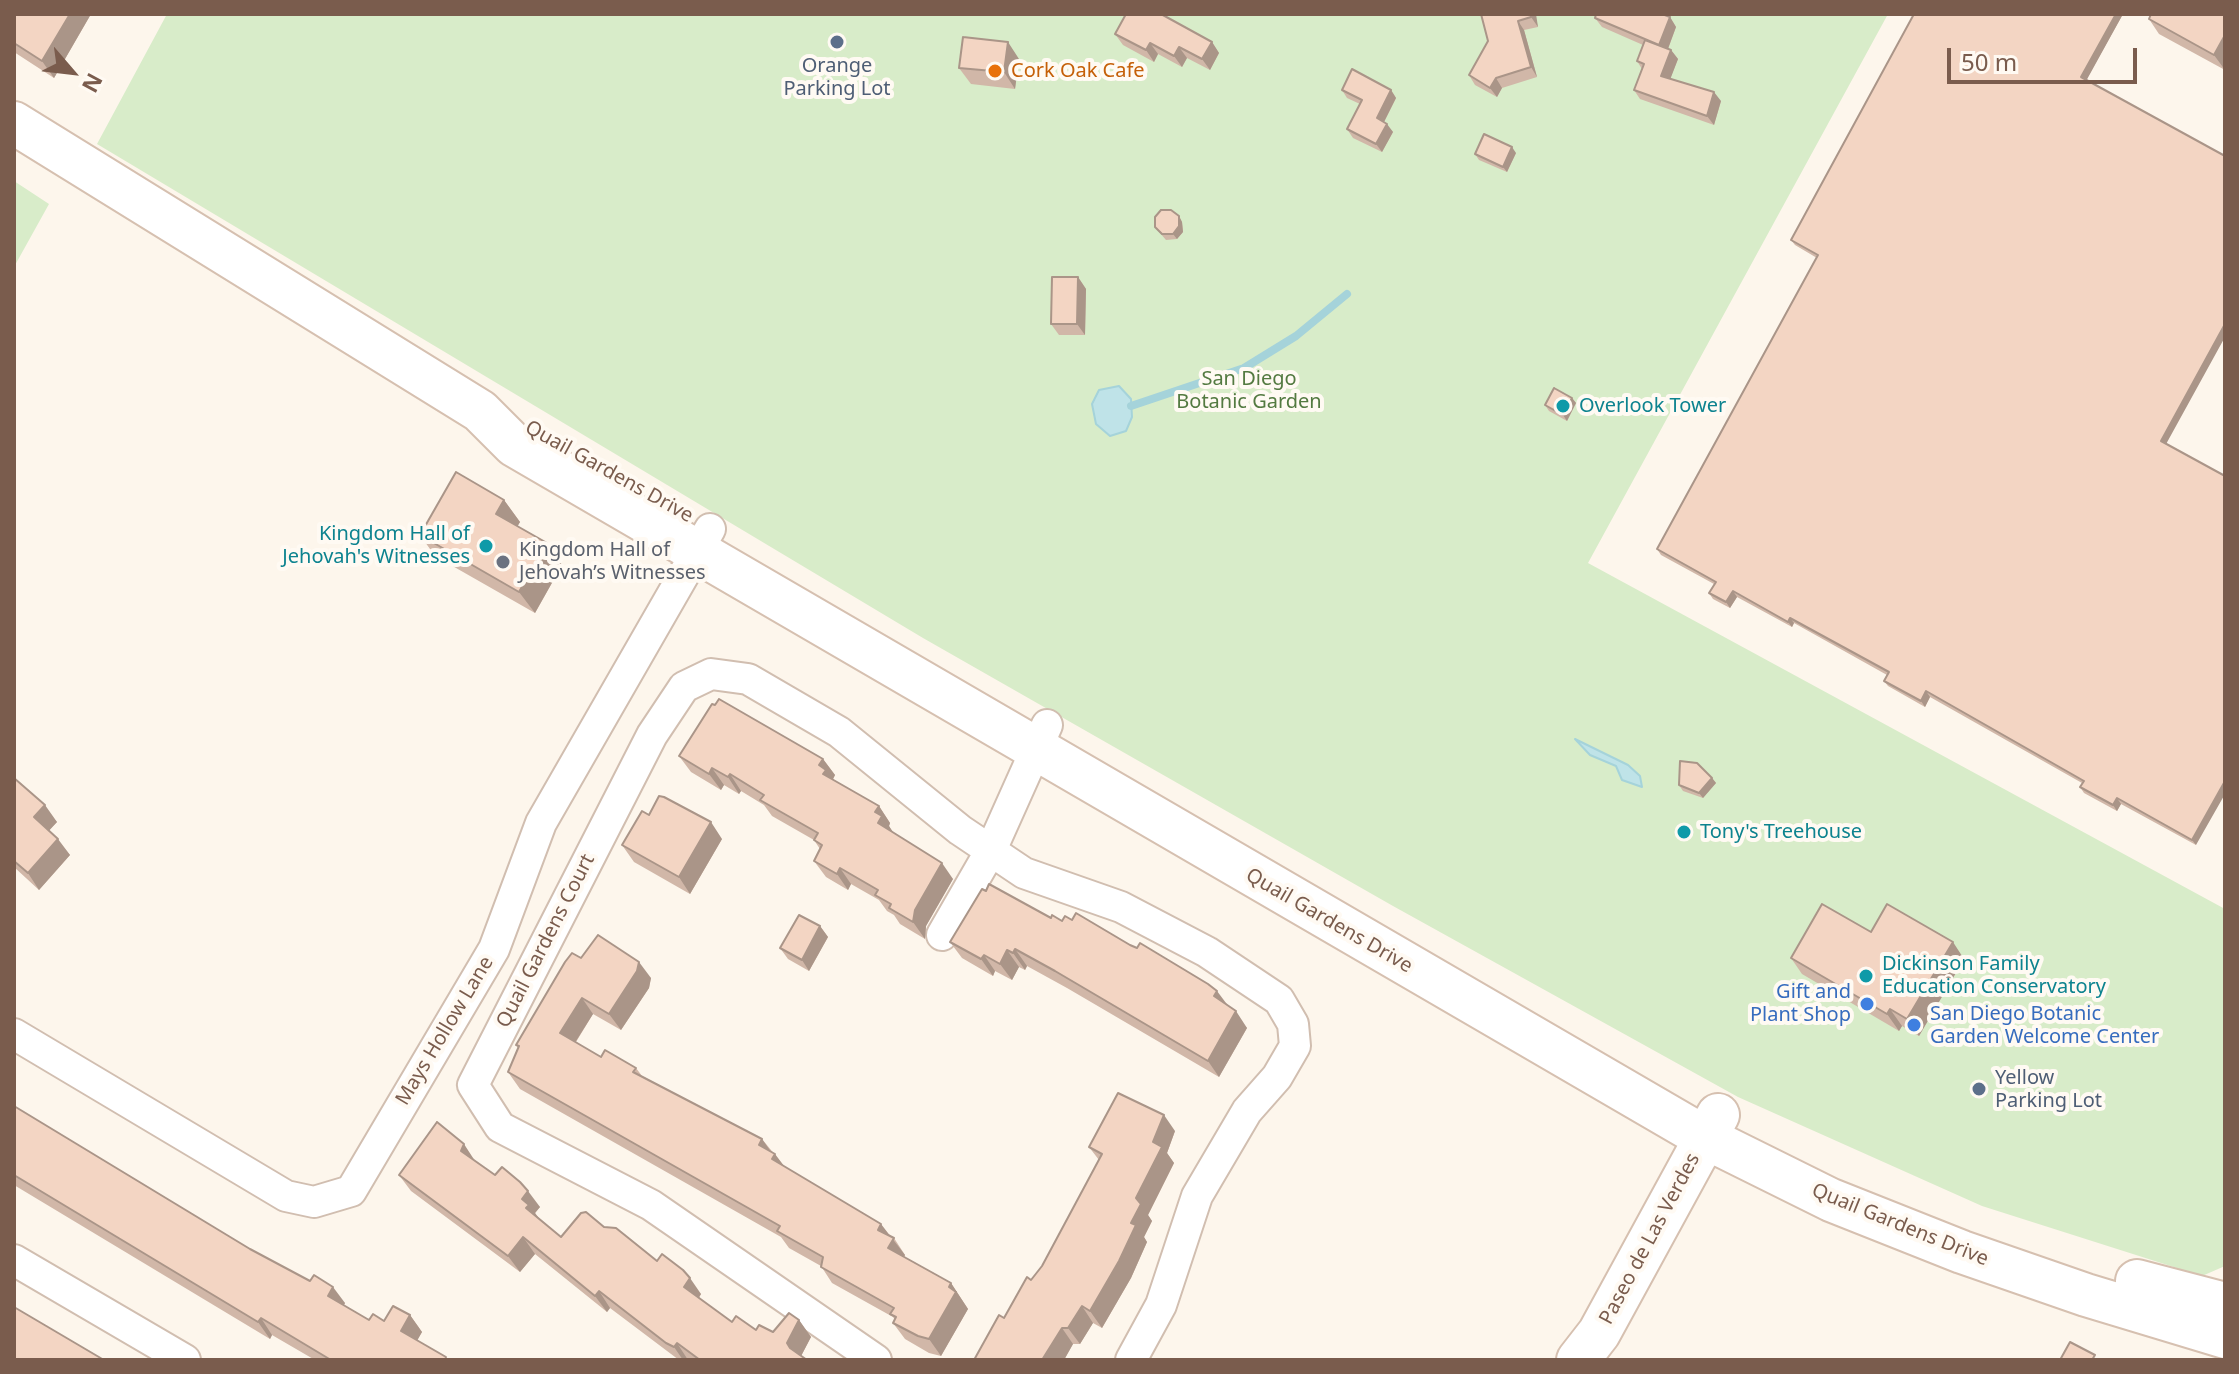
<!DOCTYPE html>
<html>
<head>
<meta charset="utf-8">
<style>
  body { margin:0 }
  #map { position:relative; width:2239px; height:1374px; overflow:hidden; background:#fdf6ec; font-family:"Noto Sans",sans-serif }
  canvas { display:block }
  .frame { position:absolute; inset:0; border:16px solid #7a5c4d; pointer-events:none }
  .north { position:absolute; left:32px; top:32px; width:80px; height:80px; -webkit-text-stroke:6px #fffaf3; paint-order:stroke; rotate:118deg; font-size:22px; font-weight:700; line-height:32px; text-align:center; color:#7a5c4d }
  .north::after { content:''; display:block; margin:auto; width:28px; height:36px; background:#7a5c4d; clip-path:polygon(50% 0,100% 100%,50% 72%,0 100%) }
  .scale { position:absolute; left:1947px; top:48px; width:190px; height:36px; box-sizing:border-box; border:4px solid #7a5c4d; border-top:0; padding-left:10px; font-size:24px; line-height:28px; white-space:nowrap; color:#7a5c4d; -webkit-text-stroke:6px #fffaf3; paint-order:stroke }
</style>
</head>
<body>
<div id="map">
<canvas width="2239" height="1374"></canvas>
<div class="frame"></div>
<div class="north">N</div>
<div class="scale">50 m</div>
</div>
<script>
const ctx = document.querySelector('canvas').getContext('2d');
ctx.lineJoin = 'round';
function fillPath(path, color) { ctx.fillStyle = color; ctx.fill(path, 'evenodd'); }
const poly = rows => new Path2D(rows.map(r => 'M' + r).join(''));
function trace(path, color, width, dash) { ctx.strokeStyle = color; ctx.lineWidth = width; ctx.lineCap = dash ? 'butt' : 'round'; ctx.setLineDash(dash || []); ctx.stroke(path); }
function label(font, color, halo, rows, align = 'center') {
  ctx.font = font + ' "Noto Sans",sans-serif'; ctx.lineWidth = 8; ctx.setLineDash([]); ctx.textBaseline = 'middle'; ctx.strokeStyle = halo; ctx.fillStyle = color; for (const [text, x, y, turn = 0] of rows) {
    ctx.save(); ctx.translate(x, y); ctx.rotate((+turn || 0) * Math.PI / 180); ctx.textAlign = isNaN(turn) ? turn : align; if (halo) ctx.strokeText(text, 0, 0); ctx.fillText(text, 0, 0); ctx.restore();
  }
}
const green = poly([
  [167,14,1888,14,1588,563,2225,909,2225,1266,2202,1276,1982,1206,1738,1097,1393,906,923,638,97,144],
  [14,181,49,204,14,267]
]);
const water = poly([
  [1119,386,1131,399,1132,417,1126,431,1110,436,1096,424,1092,404,1099,390,1119,386],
  [1575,739,1628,765,1640,776,1642,787,1622,780,1616,766,1590,755,1575,739]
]);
const stream = poly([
  [1131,406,1244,368,1296,336,1347,294]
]);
const street = poly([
  [942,935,991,850,1047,725],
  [14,1034,286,1196,314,1202,351,1191,494,949,541,823,710,529],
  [14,1260,185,1360],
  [876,1360,651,1205,500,1127,473,1085,652,735,684,687,711,674,748,679,839,732,960,830,1024,873,1121,907,1207,952,1279,1000,1293,1024,1295,1046,1277,1077,1247,1111,1197,1196,1161,1305,1131,1360]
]);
const secondary = poly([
  [14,123,480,411,514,445,1704,1137,1831,1200,1962,1252,2086,1295,2225,1337],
  [2137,1281,2225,1304],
  [1578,1360,1599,1333,1718,1115]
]);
const wall = poly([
  [14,14,91,14,54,78,14,52],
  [1481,14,1535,16,1538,27,1524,30,1537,77,1502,88,1497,97,1475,85,1469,75,1488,41],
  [1914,14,2123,14,2086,80,2167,444,2196,845,2121,804,2117,811,2084,793,2080,787,2082,783,1930,697,1925,707,1888,686,1884,681,1887,675,1794,623,1792,627,1737,597,1730,608,1713,599,1709,593,1714,584,1661,555,1657,549,1817,258,1795,245,1791,240],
  [2225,14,2225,70,2159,34,2149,19],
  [1670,17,1676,27,1668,49,1671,50,1678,59,1670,79,1721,101,1714,125,1640,99,1634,90,1642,69,1637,61,1643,45,1602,27,1595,18],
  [1115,34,1212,42,1219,53,1210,70,1187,58,1182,67,1158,54,1154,62,1123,45],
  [1019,59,1015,89,971,84,959,68],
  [1342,90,1391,90,1396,98,1384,122,1393,132,1382,152,1353,138,1347,129,1360,104,1347,98],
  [1516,153,1507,172,1479,160,1475,154],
  [1179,216,1182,222,1183,232,1177,239,1166,240,1155,227],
  [1078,277,1086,289,1085,335,1059,335,1051,324],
  [1572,398,1576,403,1567,421,1549,411,1545,405],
  [504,500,520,522,517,526,562,565,535,613,435,556,420,535],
  [679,756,823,759,835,775,833,779,834,780,879,806,890,823,889,826,893,833,953,879,926,926,925,939,900,924,894,915,887,911,879,900,851,884,848,890,826,877,814,861,820,849,814,840,772,816,764,805,741,791,739,794,724,785,721,790,691,772],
  [14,778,57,822,49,830,70,855,39,890,14,867],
  [1712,778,1716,783,1703,798,1683,791,1679,785],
  [649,815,722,839,690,894,634,862,622,845],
  [1051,918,1227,1006,1247,1028,1219,1077,1067,988,1027,966,1025,970,1019,967,1012,980,995,971,993,976,962,958,950,942],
  [820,926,828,937,809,971,788,959,780,948],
  [1871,932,1964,959,1919,1036,1902,1026,1899,1031,1802,974,1791,958],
  [581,958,651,978,649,988,621,1030,593,1014,576,1042,601,1057,636,1068,642,1076,762,1139,784,1166,894,1238,905,1255,904,1257,951,1283,968,1309,941,1356,929,1353,905,1339,893,1323,895,1320,893,1317,832,1283,821,1266,789,1248,781,1237,520,1089,508,1072,518,1048,516,1045],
  [14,1106,250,1249,345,1303,344,1305,369,1320,384,1321,410,1315,422,1332,417,1340,449,1360,315,1360,272,1335,270,1339,14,1185],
  [1175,1131,1167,1153,1174,1163,1148,1215,1152,1221,1144,1237,1147,1242,1131,1278,1102,1328,1093,1323,1080,1344,1073,1344,1064,1360,974,1360,1042,1266,1099,1160,1089,1147],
  [475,1161,540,1207,535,1213,539,1218,561,1237,604,1227,657,1261,701,1294,699,1298,732,1322,756,1330,773,1332,799,1320,811,1337,801,1356,807,1360,679,1360,610,1308,607,1312,535,1254,520,1272,411,1191,399,1175]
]);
const shadedWall = poly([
  [70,14,91,14,54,78,42,61],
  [1530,14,1536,14,1538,27,1531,17],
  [2116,14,2123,14,2085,83,2081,77],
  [1670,17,1676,27,1666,54,1659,45],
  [1518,21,1524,30,1537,77,1531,67],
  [2225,35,2225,70,2214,55],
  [1008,42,1019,59,1015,89,1004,72],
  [1212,42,1219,53,1210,70,1202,59],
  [1150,43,1158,54,1154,62,1146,50],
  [1179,47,1187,58,1182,67,1174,56],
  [1671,50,1678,59,1668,85,1661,76],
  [1496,78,1502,88,1497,97,1490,88],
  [1391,90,1396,98,1382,126,1377,118],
  [1714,92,1721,101,1714,125,1707,116],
  [1387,124,1393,132,1382,152,1376,144],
  [1512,147,1516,153,1507,172,1503,167],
  [1179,216,1182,222,1183,232,1177,239,1173,234],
  [1078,277,1086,289,1085,335,1077,324],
  [2225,324,2225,337,2165,446,2161,441],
  [1572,398,1576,403,1567,421,1563,415],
  [504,500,520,522,512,536,496,514],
  [547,543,562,565,535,613,519,592],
  [1733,591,1737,597,1730,608,1726,602],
  [1790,618,1794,623,1792,627,1788,622],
  [1926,691,1930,697,1925,707,1921,701],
  [823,759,835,775,833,779,838,786,823,774,819,765],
  [712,768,724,785,721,790,709,774],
  [730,774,741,791,739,794,728,777],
  [1712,778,1716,783,1703,798,1699,793],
  [2225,781,2225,794,2196,845,2192,840],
  [2117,798,2121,804,2117,811,2113,805],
  [45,805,57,822,46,834,34,817],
  [879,806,890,823,889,826,893,832,878,823,875,812],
  [711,822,722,839,690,894,679,877],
  [58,839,70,855,39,890,28,873],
  [942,863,953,879,926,926,925,939,913,922,915,910],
  [840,868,851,884,848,890,837,874],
  [820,926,828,937,809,971,802,960],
  [1953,942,1964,959,1919,1036,1907,1019],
  [1015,949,1027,966,1025,970,1013,953],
  [1007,950,1019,967,1012,980,1000,964],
  [984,955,995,971,993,976,981,959],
  [639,962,651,978,649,988,621,1030,609,1014],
  [1217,991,1229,1007,1214,996],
  [582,998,593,1014,571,1049,560,1033],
  [1890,1009,1902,1026,1899,1031,1887,1014],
  [1236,1011,1247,1028,1219,1077,1208,1061],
  [1164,1115,1175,1131,1167,1153,1174,1163,1148,1215,1152,1221,1144,1237,1147,1242,1131,1278,1102,1328,1090,1311,1131,1223,1136,1198,1153,1142],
  [762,1139,774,1156,759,1145],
  [464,1144,475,1161,461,1151],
  [775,1154,787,1170,772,1159],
  [528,1191,540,1207,535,1213,540,1221,526,1208,522,1199],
  [881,1224,905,1255,900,1264,888,1248,878,1230],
  [523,1237,535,1254,520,1272,508,1256],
  [690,1278,701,1294,695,1303,684,1287],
  [951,1283,968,1309,941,1356,929,1339],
  [333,1287,345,1303,340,1312,328,1296],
  [599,1291,610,1308,607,1312,595,1296],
  [1082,1306,1093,1323,1080,1344,1068,1328],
  [410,1315,422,1332,413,1348,401,1331],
  [261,1318,272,1335,270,1339,258,1322],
  [799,1320,811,1337,799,1360,787,1343],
  [1062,1328,1073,1344,1064,1360,1042,1360],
  [677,1343,688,1360,683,1360,674,1347]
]);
const building = poly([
  [14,14,70,14,42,61,14,43,14,14],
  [1126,14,1161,14,1212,42,1202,59,1179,47,1174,56,1150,43,1146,50,1115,34,1126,14],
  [1481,14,1530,14,1531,17,1518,21,1531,67,1496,78,1490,88,1469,75,1488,41,1481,14],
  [1596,14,1662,14,1670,17,1659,45,1595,18,1596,14],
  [1914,14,2116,14,2081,77,2225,156,2225,324,2161,441,2225,476,2225,781,2192,840,2117,798,2113,805,2080,787,2084,781,1926,691,1921,701,1884,681,1889,672,1790,618,1788,622,1733,591,1726,602,1709,593,1716,582,1657,549,1818,255,1791,240,1914,14],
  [2151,14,2225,14,2225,35,2214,55,2149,19,2151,14],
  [963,37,1008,42,1004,72,959,68,963,37],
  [1645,40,1671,50,1661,76,1714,92,1707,116,1634,90,1644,64,1637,61,1645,40],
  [1352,69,1391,90,1377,118,1387,124,1376,144,1347,129,1362,100,1342,90,1352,69],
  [1484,134,1512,147,1503,167,1475,154,1484,134],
  [1161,210,1171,210,1179,216,1179,226,1173,234,1162,234,1155,227,1155,217,1161,210],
  [1052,277,1078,277,1077,324,1051,324,1052,277],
  [1554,388,1572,398,1563,415,1545,405,1554,388],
  [456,472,504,500,496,514,547,543,519,592,420,535,456,472],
  [719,699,823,759,819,765,826,770,823,774,879,806,875,812,882,816,878,823,942,863,915,910,913,922,889,908,891,904,875,895,878,890,840,868,837,874,814,861,822,845,814,840,818,833,760,800,764,795,730,774,728,777,712,768,709,774,679,756,712,704,715,705,719,699],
  [1680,761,1697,763,1712,778,1699,793,1679,785,1680,761],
  [14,778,45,805,34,817,58,839,28,873,14,861,14,836,15,835,14,833,14,778],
  [659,796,664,797,711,822,679,877,622,845,642,811,649,815,659,796],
  [989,884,1051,918,1052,915,1062,921,1065,916,1072,920,1076,913,1130,945,1137,948,1140,943,1208,984,1217,991,1214,996,1236,1011,1208,1061,1055,971,1015,949,1013,953,1007,950,1000,964,984,955,981,959,950,942,982,889,986,891,989,884],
  [1822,904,1871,932,1887,904,1953,942,1907,1019,1890,1009,1887,1014,1791,958,1822,904],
  [799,915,820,926,802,960,780,948,799,915],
  [598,935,639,962,637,971,609,1014,582,998,560,1033,601,1057,605,1050,636,1068,633,1072,762,1139,759,1145,775,1154,772,1159,881,1224,878,1230,894,1238,888,1248,951,1283,949,1287,956,1292,929,1339,918,1336,893,1323,896,1317,890,1314,894,1308,821,1267,823,1257,777,1231,780,1226,508,1072,519,1046,516,1045,565,962,572,953,581,958,598,935],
  [1118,1093,1164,1115,1153,1142,1162,1147,1136,1198,1141,1204,1131,1223,1136,1225,1119,1261,1090,1311,1082,1306,1068,1328,1062,1328,1042,1360,974,1360,999,1315,1004,1318,1027,1277,1031,1280,1042,1266,1102,1154,1089,1147,1118,1093],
  [14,1106,250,1249,310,1281,314,1275,333,1287,328,1296,369,1320,373,1314,384,1321,393,1306,410,1315,401,1331,446,1357,445,1360,331,1360,261,1318,258,1322,14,1175,14,1106],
  [437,1122,464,1144,461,1151,495,1175,502,1167,520,1182,528,1191,522,1199,529,1205,526,1208,561,1237,581,1213,586,1212,604,1227,616,1228,657,1261,662,1254,683,1270,690,1278,684,1287,732,1322,736,1316,756,1330,759,1325,773,1332,789,1313,799,1320,787,1343,790,1348,807,1360,700,1360,677,1343,674,1347,666,1343,599,1291,595,1296,523,1237,508,1256,399,1175,437,1122],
  [14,1307,104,1360,14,1360,14,1307],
  [2070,1342,2095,1355,2092,1360,2060,1360,2070,1342]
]);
const markers = [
  [837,42,8,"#5c6f8a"],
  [995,71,8,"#e8710a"],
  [1563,406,8,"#0f9aa8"],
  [486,546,8,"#0f9aa8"],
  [503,562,8,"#6b7280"],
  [1684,832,8,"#0f9aa8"],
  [1866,976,8,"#0f9aa8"],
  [1867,1004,8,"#3f7fe0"],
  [1914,1025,8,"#3f7fe0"],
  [1979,1089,8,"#5c6f8a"]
];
const serviceNames = [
  ["Orange",837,66],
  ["Parking Lot",837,89],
  ["Yellow",1995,1078,"left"],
  ["Parking Lot",1995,1101,"left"]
];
const foodNames = [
  ["Cork Oak Cafe",1011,71]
];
const parkNames = [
  ["San Diego",1249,379],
  ["Botanic Garden",1249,402]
];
const cultureNames = [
  ["Overlook Tower",1579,406],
  ["Kingdom Hall of",470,534,"right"],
  ["Jehovah's Witnesses",470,557,"right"],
  ["Tony's Treehouse",1700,832],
  ["Dickinson Family",1882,964],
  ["Education Conservatory",1882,987]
];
const streetNames = [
  ["Quail Gardens Drive",609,472,29],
  ["Quail Gardens Drive",1329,921,30],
  ["Quail Gardens Court",546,941,-63],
  ["Mays Hollow Lane",445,1031,-59],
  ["Quail Gardens Drive",1900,1225,22],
  ["Paseo de Las Verdes",1650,1239,-62]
];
const worshipNames = [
  ["Kingdom Hall of",519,550],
  ["Jehovah’s Witnesses",519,573]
];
const shopNames = [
  ["Gift and",1851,992],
  ["Plant Shop",1851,1015],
  ["San Diego Botanic",1930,1014,"left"],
  ["Garden Welcome Center",1930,1037,"left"]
];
fillPath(green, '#d8ecc9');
fillPath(water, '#bfe3e8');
trace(water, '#a5d3da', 2);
trace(stream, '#a5d3da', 8);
trace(street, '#d1beb0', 34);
trace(secondary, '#d6c0b0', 46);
trace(street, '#fff', 30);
trace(secondary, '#fff', 42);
fillPath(wall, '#d1b7a8');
fillPath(shadedWall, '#aa9588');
fillPath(building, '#f3d5c3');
trace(building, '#aa9588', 2);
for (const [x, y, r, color] of markers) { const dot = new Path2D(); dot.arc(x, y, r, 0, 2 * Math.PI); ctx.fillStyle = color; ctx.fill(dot); trace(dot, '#fffaf3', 3); }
label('20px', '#4e5e75', '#fffaf3', serviceNames);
label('20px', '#c56008', '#fffaf3', foodNames, 'left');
label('20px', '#537a41', '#fffaf3', parkNames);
label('20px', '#0d838f', '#fffaf3', cultureNames, 'left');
label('20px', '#7a5c4d', '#fffaf3', streetNames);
label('20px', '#5b616d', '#fffaf3', worshipNames, 'left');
label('20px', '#366cbe', '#fffaf3', shopNames, 'right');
</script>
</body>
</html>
